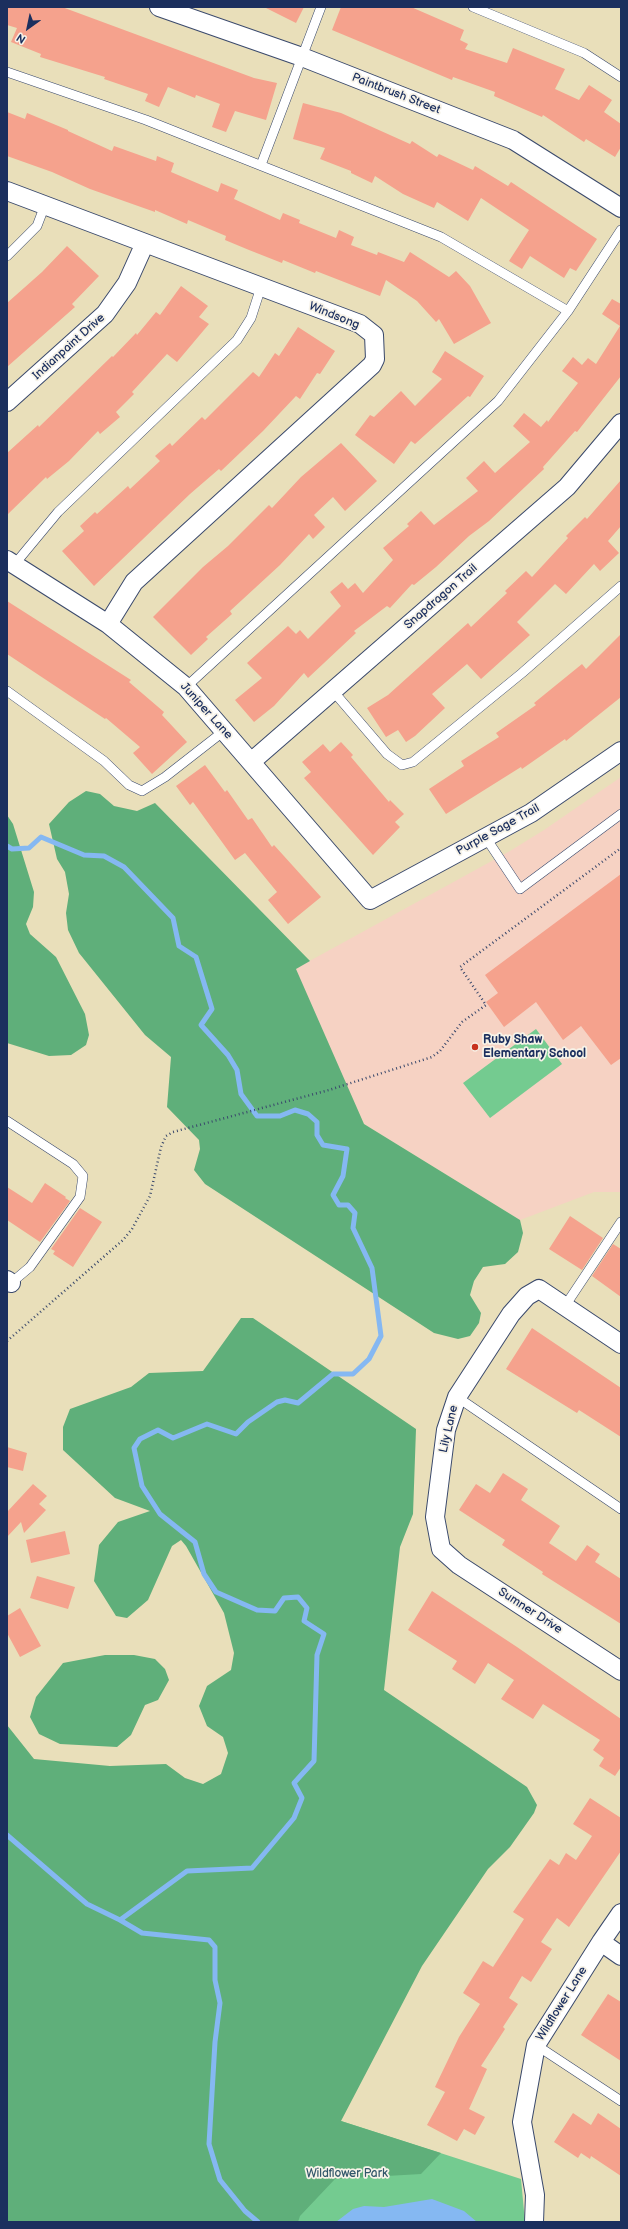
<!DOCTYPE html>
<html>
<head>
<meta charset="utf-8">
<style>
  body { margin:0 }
  #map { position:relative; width:628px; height:2229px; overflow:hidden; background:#e9dfba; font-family:"Balsamiq Sans",sans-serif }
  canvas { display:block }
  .frame { position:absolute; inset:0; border:8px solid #1b2f5e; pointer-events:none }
  .north { position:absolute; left:8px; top:8px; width:40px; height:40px; -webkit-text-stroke:3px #f7f3e8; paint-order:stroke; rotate:213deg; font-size:11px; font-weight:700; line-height:16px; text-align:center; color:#1b2f5e }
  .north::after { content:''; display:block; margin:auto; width:14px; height:18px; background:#1b2f5e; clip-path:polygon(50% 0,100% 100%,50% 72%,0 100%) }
</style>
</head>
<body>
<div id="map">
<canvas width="628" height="2229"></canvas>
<div class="frame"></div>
<div class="north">N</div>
</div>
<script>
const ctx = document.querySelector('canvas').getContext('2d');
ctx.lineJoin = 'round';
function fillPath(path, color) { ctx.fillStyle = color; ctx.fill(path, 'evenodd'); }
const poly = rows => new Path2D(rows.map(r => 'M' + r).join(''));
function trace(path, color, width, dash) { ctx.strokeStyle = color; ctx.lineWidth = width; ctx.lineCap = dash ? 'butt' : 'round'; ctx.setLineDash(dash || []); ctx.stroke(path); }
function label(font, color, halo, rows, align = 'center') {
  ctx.font = font + ' "Balsamiq Sans",sans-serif'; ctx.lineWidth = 3.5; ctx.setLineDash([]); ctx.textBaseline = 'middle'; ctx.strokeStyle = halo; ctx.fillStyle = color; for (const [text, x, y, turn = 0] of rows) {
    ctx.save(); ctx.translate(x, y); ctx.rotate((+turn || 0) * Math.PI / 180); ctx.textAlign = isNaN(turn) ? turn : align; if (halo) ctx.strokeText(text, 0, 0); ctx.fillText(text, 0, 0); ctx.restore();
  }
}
const built = poly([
  [621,777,621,1192,594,1192,520,1220,364,1124,295,969,510,851,544,830]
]);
const green = poly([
  [536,1029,562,1064,490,1118,463,1083],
  [341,2121,521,2179,525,2222,279,2222]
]);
const forest = poly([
  [86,791,100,794,114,806,137,811,155,803,310,961,296,969,364,1124,520,1220,523,1233,518,1252,505,1264,483,1267,474,1281,470,1295,481,1313,479,1323,470,1336,458,1339,434,1333,205,1184,194,1170,200,1149,199,1140,167,1107,171,1057,145,1035,79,953,68,930,66,913,69,894,65,872,57,859,49,824,69,802],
  [7,815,13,824,34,892,33,907,26,924,30,934,56,957,85,1014,89,1035,86,1045,71,1055,49,1056,7,1043],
  [241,1318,253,1318,416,1429,413,1514,400,1547,384,1690,527,1787,537,1805,534,1813,510,1847,488,1869,422,1966,341,2121,441,2153,421,2174,335,2179,300,2216,298,2222,7,2222,7,1725,34,1759,110,1766,166,1764,185,1778,203,1784,221,1774,228,1753,223,1737,207,1726,199,1706,207,1686,231,1670,234,1653,224,1613,186,1546,181,1540,172,1546,148,1600,127,1618,116,1616,94,1581,99,1545,118,1522,150,1511,115,1498,63,1450,63,1427,70,1409,131,1387,149,1373,203,1371],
  [105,1655,134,1655,155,1659,165,1669,169,1680,158,1700,145,1705,131,1735,117,1747,60,1744,39,1734,30,1717,36,1697,63,1663]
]);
const water = poly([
  [432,2199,464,2211,477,2222,336,2222,353,2209,364,2206,384,2207]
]);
const stream = poly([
  [7,846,12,849,29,848,41,837,84,855,104,856,124,867,173,918,179,946,196,957,212,1009,201,1025,228,1055,237,1070,241,1094,257,1116,280,1116,295,1110,308,1114,317,1122,317,1135,323,1145,347,1149,343,1176,333,1195,339,1205,348,1205,355,1213,353,1228,372,1268,381,1336,369,1359,353,1374,333,1374,298,1403,285,1400,277,1402,248,1422,236,1434,207,1424,173,1438,158,1430,140,1439,134,1448,142,1486,160,1514,195,1542,204,1574,216,1592,257,1610,275,1611,284,1598,298,1597,307,1608,304,1621,324,1634,317,1655,314,1761,294,1783,302,1798,294,1818,252,1868,187,1871,120,1920,87,1904,7,1835],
  [120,1920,142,1933,209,1940,215,1947,215,1980,220,2003,215,2042,209,2144,220,2180,245,2211,258,2222]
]);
const building = poly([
  [7,7,62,7,254,78,277,83,266,120,235,111,226,132,212,127,220,104,196,95,195,98,168,87,159,107,145,101,148,94,104,79,105,77,40,57,41,54,11,42,17,28,7,25],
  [264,7,304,7,296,23],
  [341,7,411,7,464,30,460,40,468,44,465,49,507,63,513,48,565,69,555,89,579,100,589,85,612,100,604,112,621,124,621,147,615,157,586,139,584,142,543,115,542,117,494,96,495,92,453,77,452,80,332,30],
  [303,103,341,113,410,144,412,141,437,157,439,154,473,170,475,166,508,186,511,182,597,239,576,271,570,268,564,278,530,256,522,269,509,261,529,230,481,198,468,221,437,202,434,208,403,194,375,176,372,183,351,173,351,171,320,159,325,148,293,139],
  [7,112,25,119,27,113,68,130,68,131,112,151,114,146,156,161,157,156,174,163,171,172,218,192,221,183,238,190,234,199,280,220,283,213,300,220,299,223,336,238,339,230,354,237,351,245,377,255,378,252,404,262,410,252,449,277,456,271,470,286,491,323,454,344,439,319,436,322,417,301,386,280,380,296,316,271,315,273,283,260,282,263,249,250,225,240,226,236,188,220,187,224,155,210,155,212,90,189,52,172,7,156],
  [67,246,99,276,72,304,75,307,7,367,7,303,42,272],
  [181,286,208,306,199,317,209,324,177,362,167,354,132,392,134,394,116,412,120,417,100,434,98,431,69,461,47,479,46,477,7,515,7,453,38,425,39,427,112,356,113,357,136,333,137,335,156,312,160,315],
  [612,299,621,304,621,376,577,432,575,431,543,467,544,469,489,521,469,536,436,567,414,585,412,584,390,608,387,606,354,631,356,633,308,678,304,673,274,706,254,722,235,700,262,678,247,663,288,626,296,634,300,630,308,639,341,606,330,592,342,582,348,589,355,583,363,593,393,560,383,548,409,526,407,524,421,511,434,525,478,491,466,478,484,461,495,473,530,442,513,426,524,413,541,427,547,420,548,422,578,383,562,371,573,357,582,365,588,358,596,364,620,326,602,314],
  [298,327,335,351,320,374,317,373,300,399,296,396,263,431,221,471,219,469,190,494,94,586,62,551,84,531,80,526,95,512,97,514,128,486,130,489,160,461,155,456,170,443,172,446,202,417,205,420,253,372,259,377,275,353,279,356],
  [445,351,484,376,470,397,468,396,415,444,411,441,394,464,355,435,370,415,374,417,401,391,415,406,442,379,432,372],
  [341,443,377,481,345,511,333,497,314,515,325,527,313,539,309,534,280,565,230,611,232,614,206,637,208,639,191,655,153,617,203,567,228,546,269,505,272,508,301,477],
  [621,480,621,526,608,541,619,553,600,571,594,564,566,594,555,584,517,622,530,635,481,679,467,664,432,694,445,708,415,736,406,742,398,730,386,737,367,708,388,695,468,623,471,627,507,593,505,591,526,571,532,577,568,538,566,536,585,517,587,519],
  [7,601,131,680,129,682,164,712,162,715,187,742,152,774,133,753,140,747,106,718,105,719,7,654],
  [621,634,621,697,566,741,565,739,522,769,521,767,446,814,429,789,464,766,461,761,499,737,496,733,536,705,534,703,582,664,586,669],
  [341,742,353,755,351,757,389,802,390,800,404,814,395,822,400,827,373,855,304,778,311,772,302,762,323,744,330,752],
  [205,765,225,792,227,790,248,820,252,818,272,847,274,845,321,897,288,924,268,900,277,892,245,853,235,860,193,802,190,805,176,786],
  [621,874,621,1058,611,1065,581,1026,563,1040,536,1002,504,1027,486,1002,498,993,485,975],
  [45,1183,66,1197,65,1198,70,1201,40,1242,7,1220,7,1187,32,1203],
  [80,1208,102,1222,73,1267,53,1254,55,1251,51,1249],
  [570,1216,603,1238,582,1270,549,1249],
  [613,1244,621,1249,621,1297,592,1276],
  [532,1328,621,1388,621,1437,579,1410,577,1413,506,1369],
  [7,1447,27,1453,23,1471,7,1467],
  [503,1473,528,1489,521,1500,560,1526,549,1543,576,1561,587,1545,600,1554,595,1562,621,1579,621,1624,542,1574,543,1572,502,1545,505,1540,459,1510,476,1484,490,1493],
  [33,1484,47,1496,39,1504,46,1510,24,1533,21,1522,7,1537,7,1512],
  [65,1531,70,1554,31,1563,26,1540],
  [37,1576,75,1587,68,1609,30,1598],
  [432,1591,517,1647,621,1719,621,1767,615,1776,599,1766,604,1758,593,1750,600,1740,543,1704,533,1719,501,1699,514,1680,488,1663,475,1684,452,1669,457,1661,408,1630],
  [20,1608,41,1646,20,1657,7,1633,7,1616],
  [590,1798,621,1818,621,1851,569,1927,557,1918,541,1942,552,1949,531,1982,522,1976,509,1998,518,2004,503,2027,505,2029,481,2066,487,2069,469,2109,485,2117,475,2135,464,2129,457,2141,427,2125,445,2092,435,2087,459,2037,480,2004,463,1993,483,1961,493,1967,524,1919,513,1912,550,1859,559,1865,566,1853,576,1860,592,1836,573,1824],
  [608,1994,621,2002,621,2061,581,2035],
  [573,2113,591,2125,598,2113,621,2129,621,2176,591,2156,590,2159,581,2153,578,2158,554,2142]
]);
const path = poly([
  [7,1341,123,1240,132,1229,150,1196,161,1147,166,1136,173,1132,329,1090,432,1057,440,1051,462,1022,486,1005,460,967,621,848]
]);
const service = poly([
  [473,7,584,53,621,77],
  [7,72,146,120,441,237,568,311],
  [261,165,321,7],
  [7,256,37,226,45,205],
  [14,565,58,512,237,340,251,318,261,287],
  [186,687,498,401,568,311,621,230],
  [7,691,104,761,129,785,142,791,165,777,224,731],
  [333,691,387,754,402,765,413,762,522,673,621,586],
  [486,838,520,889,621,814],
  [7,1121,73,1164,83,1176,80,1197,30,1267,11,1283],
  [565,1306,621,1222],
  [457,1397,621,1509],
  [536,2045,621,2101]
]);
const minor = poly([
  [159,7,302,57,513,140,621,208],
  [7,191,360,324,374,335,375,359,372,365,134,582,108,624],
  [7,402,105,314,127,283,145,243],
  [7,560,108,624,186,687,370,900,531,813,621,751],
  [251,762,567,487,621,423],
  [7,1280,11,1283],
  [621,1344,539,1289,527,1296,511,1314,457,1397,446,1430,435,1517,441,1549,459,1565,621,1671],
  [601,1942,621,1956],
  [534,2222,535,2195,522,2122,536,2045,601,1942,621,1913]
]);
const markers = [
  [475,1047,4,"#c8321e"]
];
const streetNames = [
  ["Paintbrush Street",396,94,21],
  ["Windsong",334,316,22],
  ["Indianpaint Drive",69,347,-42],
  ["Snapdragon Trail",441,597,-41],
  ["Juniper Lane",206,711,48],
  ["Purple Sage Trail",498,830,-29],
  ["Lily Lane",449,1429,-77],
  ["Sumner Drive",530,1611,33],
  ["Wildflower Lane",562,2004,-58]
];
const poiNames = [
  ["Ruby Shaw",483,1040],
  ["Elementary School",483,1054]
];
const parkNames = [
  ["Wildflower Park",347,2174]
];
fillPath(built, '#f6d2c3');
fillPath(green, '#74cb90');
fillPath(forest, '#5faf7a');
fillPath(water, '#85b8f2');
trace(stream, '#85b8f2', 5);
fillPath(building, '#f5a28d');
trace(service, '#3a496c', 10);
trace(minor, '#3a496c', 20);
trace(path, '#3a496c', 2.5, [1, 3]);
trace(service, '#fff', 9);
trace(minor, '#fff', 18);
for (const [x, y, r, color] of markers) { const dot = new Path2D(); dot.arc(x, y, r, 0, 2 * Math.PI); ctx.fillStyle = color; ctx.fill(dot); trace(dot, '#f7f3e8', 1.5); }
label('12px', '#1b2f5e', '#f7f3e8', streetNames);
label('bold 12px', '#1b2f5e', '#f7f3e8', poiNames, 'left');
label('12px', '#31566a', '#f7f3e8', parkNames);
</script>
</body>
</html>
